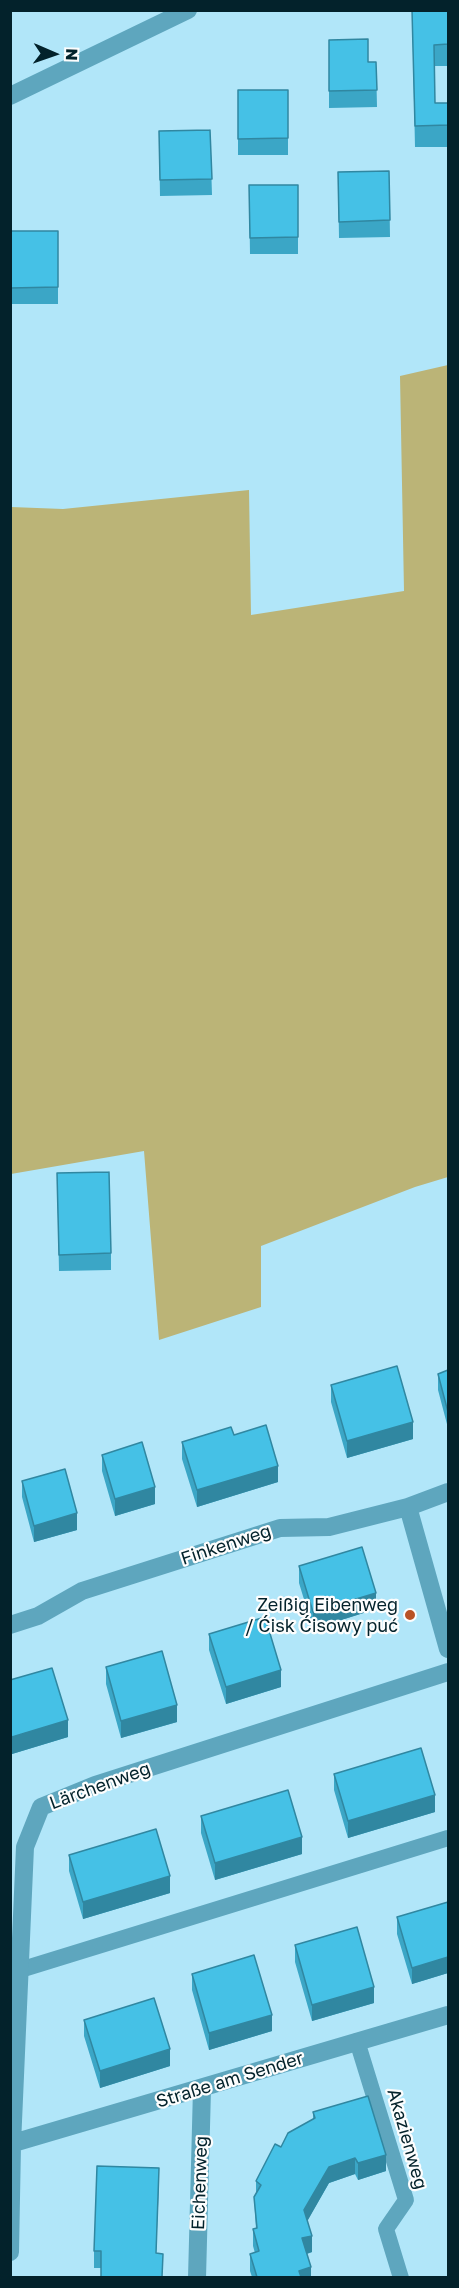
<!DOCTYPE html>
<html>
<head>
<meta charset="utf-8">
<style>
  body { margin:0 }
  #map { position:relative; width:459px; height:2288px; overflow:hidden; background:#b1e6f9; font-family:"Golos Text",sans-serif }
  canvas { display:block }
  .frame { position:absolute; inset:0; border:12px solid #03222b; pointer-events:none }
  .north { position:absolute; left:24px; top:24px; width:60px; height:60px; -webkit-text-stroke:4px #fdfdfd; paint-order:stroke; rotate:92deg; font-size:16px; font-weight:700; line-height:24px; text-align:center; color:#03222b }
  .north::after { content:''; display:block; margin:auto; width:21px; height:27px; background:#03222b; clip-path:polygon(50% 0,100% 100%,50% 72%,0 100%) }
</style>
</head>
<body>
<div id="map">
<canvas width="459" height="2288"></canvas>
<div class="frame"></div>
<div class="north">N</div>
</div>
<script>
const ctx = document.querySelector('canvas').getContext('2d');
ctx.lineJoin = 'round';
function fillPath(path, color) { ctx.fillStyle = color; ctx.fill(path, 'evenodd'); }
const poly = rows => new Path2D(rows.map(r => 'M' + r).join(''));
function trace(path, color, width, dash) { ctx.strokeStyle = color; ctx.lineWidth = width; ctx.lineCap = dash ? 'butt' : 'round'; ctx.setLineDash(dash || []); ctx.stroke(path); }
function label(font, color, halo, rows, align = 'center') {
  ctx.font = font + ' "Golos Text",sans-serif'; ctx.lineWidth = 4.5; ctx.setLineDash([]); ctx.textBaseline = 'middle'; ctx.strokeStyle = halo; ctx.fillStyle = color; for (const [text, x, y, turn = 0] of rows) {
    ctx.save(); ctx.translate(x, y); ctx.rotate((+turn || 0) * Math.PI / 180); ctx.textAlign = isNaN(turn) ? turn : align; if (halo) ctx.strokeText(text, 0, 0); ctx.fillText(text, 0, 0); ctx.restore();
  }
}
const green = poly([
  [448,365,448,1177,415,1187,261,1246,261,1307,159,1340,144,1151,11,1174,11,507,63,509,249,490,251,615,404,591,400,376]
]);
const lane = poly([
  [20,1970,448,1838],
  [357,2041,406,2200,386,2229,401,2278]
]);
const street = poly([
  [10,96,188,10],
  [408,1507,448,1649],
  [10,1625,38,1616,82,1591,280,1528,329,1527,408,1507,448,1492],
  [10,2144,448,2015],
  [10,2252,12,2144,25,1847,41,1807,95,1785,448,1672],
  [197,2278,202,2089]
]);
const wall = poly([
  [412,10,448,10,448,66,435,66,435,103,448,103,448,147,415,147],
  [329,40,368,62,376,62,377,107,329,108],
  [238,90,288,90,288,155,238,155],
  [210,130,212,195,160,196,159,131],
  [389,171,390,237,339,238,338,172],
  [249,185,298,185,298,254,250,254],
  [10,231,58,231,58,304,10,304],
  [57,1173,111,1253,111,1270,59,1271],
  [448,1370,448,1428,438,1390,438,1374],
  [331,1385,413,1439,347,1458,331,1402],
  [234,1435,278,1482,197,1507,182,1459,182,1442],
  [102,1455,155,1504,115,1516,102,1471],
  [22,1481,77,1530,34,1542,22,1497],
  [299,1566,376,1609,313,1629,299,1583],
  [209,1634,281,1687,226,1704,209,1650],
  [106,1667,177,1722,121,1738,106,1684],
  [10,1680,68,1737,12,1754,10,1750],
  [334,1774,435,1812,348,1838,334,1790],
  [201,1816,302,1854,215,1880,201,1833],
  [69,1855,170,1893,83,1919,69,1871],
  [448,1902,448,1973,412,1984,397,1934,397,1917],
  [295,1945,374,2003,312,2021,295,1962],
  [192,1974,272,2031,209,2050,192,1990],
  [84,2020,170,2066,100,2088,84,2036],
  [313,2112,386,2171,358,2180,355,2174,329,2183,307,2221,312,2252,307,2254,311,2277,252,2277,250,2271,250,2254,255,2253,253,2246,253,2229,256,2229,254,2197,256,2194,256,2181,281,2147,313,2119],
  [159,2185,156,2253,101,2268,94,2268,94,2251]
]);
const shadedWall = poly([
  [413,1422,413,1439,347,1458,347,1441],
  [278,1466,278,1482,197,1507,197,1490],
  [155,1487,155,1504,115,1516,115,1499],
  [77,1513,77,1530,34,1542,34,1526],
  [376,1593,376,1609,313,1629,313,1612],
  [281,1670,281,1687,226,1704,226,1687],
  [177,1705,177,1722,121,1738,121,1721],
  [68,1720,68,1737,12,1754,12,1737],
  [435,1795,435,1812,348,1838,348,1821],
  [302,1837,302,1854,215,1880,215,1863],
  [170,1876,170,1893,83,1919,83,1902],
  [448,1957,448,1973,412,1984,412,1968],
  [374,1987,374,2003,312,2021,312,2005],
  [272,2015,272,2031,209,2050,209,2033],
  [170,2049,170,2066,100,2088,100,2071],
  [386,2155,386,2171,358,2180,358,2163],
  [355,2158,355,2174,329,2183,304,2227,304,2210,329,2167],
  [312,2236,312,2252,302,2255,302,2238],
  [311,2267,311,2277,299,2277,299,2271]
]);
const building = poly([
  [412,10,448,10,448,44,434,45,435,103,448,103,448,125,415,126,412,10],
  [368,39,368,62,376,62,377,90,329,91,329,40,368,39],
  [238,90,288,90,288,138,238,139,238,90],
  [210,130,212,179,160,180,159,131,210,130],
  [389,171,390,220,339,222,338,172,389,171],
  [249,185,298,185,298,237,250,238,249,185],
  [10,231,58,231,58,287,10,288,10,231],
  [109,1172,111,1253,59,1255,57,1173,109,1172],
  [397,1366,413,1422,347,1441,331,1385,397,1366],
  [448,1370,448,1412,438,1374,448,1370],
  [266,1425,278,1466,197,1490,182,1442,231,1427,234,1435,266,1425],
  [142,1442,155,1487,115,1499,102,1455,142,1442],
  [65,1469,77,1513,34,1526,22,1481,65,1469],
  [362,1547,376,1593,313,1612,299,1566,362,1547],
  [265,1617,281,1670,226,1687,209,1634,265,1617],
  [162,1651,177,1705,121,1721,106,1667,162,1651],
  [52,1668,68,1720,12,1737,10,1733,10,1680,52,1668],
  [421,1748,435,1795,348,1821,334,1774,421,1748],
  [288,1790,302,1837,215,1863,201,1816,288,1790],
  [156,1829,170,1876,83,1902,69,1855,156,1829],
  [448,1902,448,1957,412,1968,397,1917,448,1902],
  [357,1927,374,1987,312,2005,295,1945,357,1927],
  [254,1955,272,2015,209,2033,192,1974,254,1955],
  [154,1998,170,2049,100,2071,84,2020,154,1998],
  [368,2096,386,2155,358,2163,355,2158,329,2167,304,2210,312,2236,302,2238,311,2267,299,2271,301,2277,257,2277,250,2254,259,2251,253,2229,257,2228,254,2197,261,2185,256,2181,275,2144,281,2147,288,2133,315,2118,313,2112,368,2096],
  [97,2166,159,2168,156,2253,163,2254,162,2277,101,2277,101,2251,94,2251,97,2166]
]);
const markers = [
  [410,1615,6,"#b95326"]
];
const streetNames = [
  ["Finkenweg",226,1545,-18],
  ["Lärchenweg",100,1786,-20],
  ["Straße am Sender",230,2080,-17],
  ["Akazienweg",407,2139,74],
  ["Eichenweg",200,2183,-88]
];
const poiNames = [
  ["Zeißig Eibenweg",398,1605],
  ["/ Ćisk Ćisowy puć",398,1626]
];
fillPath(green, '#bbb477');
trace(lane, '#5ea6be', 16);
trace(street, '#5ea6be', 18);
fillPath(wall, '#3ba6c6');
fillPath(shadedWall, '#3087a1');
fillPath(building, '#45c1e6');
trace(building, '#3087a1', 1.5);
for (const [x, y, r, color] of markers) { const dot = new Path2D(); dot.arc(x, y, r, 0, 2 * Math.PI); ctx.fillStyle = color; ctx.fill(dot); trace(dot, '#fdfdfd', 2); }
label('18px', '#03222b', '#fdfdfd', streetNames);
label('18px', '#03222b', '#fdfdfd', poiNames, 'right');
</script>
</body>
</html>
